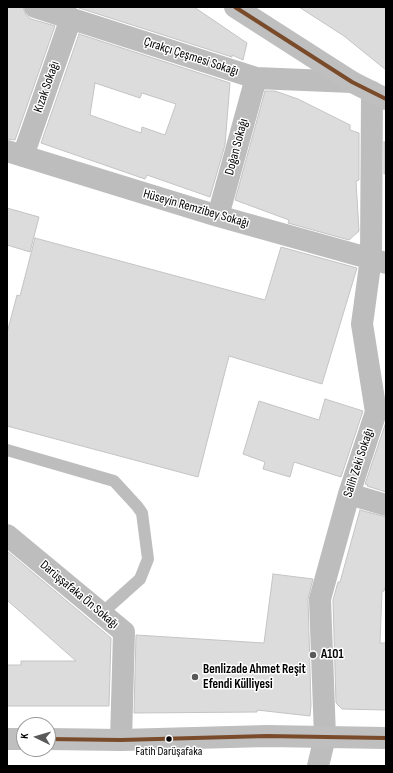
<!DOCTYPE html>
<html>
<head>
<meta charset="utf-8">
<style>
  body { margin:0 }
  #map { position:relative; width:393px; height:773px; overflow:hidden; background:#fff; font-family:"Sofia Sans Condensed",sans-serif }
  canvas { display:block }
  .frame { position:absolute; inset:0; border:8px solid #000; pointer-events:none }
  .north { position:absolute; left:16px; top:717px; width:40px; height:40px; box-sizing:border-box; background:#fff; border:1px solid #999; border-radius:50%; rotate:275deg; font-size:11px; font-weight:700; line-height:16px; text-align:center; color:#000 }
  .north::after { content:''; display:block; margin:auto; width:14px; height:18px; background:#595959; clip-path:polygon(50% 0,100% 100%,50% 72%,0 100%) }
</style>
</head>
<body>
<div id="map">
<canvas width="393" height="773"></canvas>
<div class="frame"></div>
<div class="north">K</div>
</div>
<script>
const ctx = document.querySelector('canvas').getContext('2d');
ctx.lineJoin = 'round';
function fillPath(path, color) { ctx.fillStyle = color; ctx.fill(path, 'evenodd'); }
const poly = rows => new Path2D(rows.map(r => 'M' + r).join(''));
function trace(path, color, width, dash) { ctx.strokeStyle = color; ctx.lineWidth = width; ctx.lineCap = dash ? 'butt' : 'round'; ctx.setLineDash(dash || []); ctx.stroke(path); }
function label(font, color, halo, rows, align = 'center') {
  ctx.font = font + ' "Sofia Sans Condensed",sans-serif'; ctx.lineWidth = 3; ctx.setLineDash([]); ctx.textBaseline = 'middle'; ctx.strokeStyle = halo; ctx.fillStyle = color; for (const [text, x, y, turn = 0] of rows) {
    ctx.save(); ctx.translate(x, y); ctx.rotate((+turn || 0) * Math.PI / 180); ctx.textAlign = isNaN(turn) ? turn : align; if (halo) ctx.strokeText(text, 0, 0); ctx.fillText(text, 0, 0); ctx.restore();
  }
}
const building = poly([
  [7,7,23,7,26,15,31,19,55,26,15,140,7,139,7,7],
  [76,7,194,7,247,43,243,60,232,55,232,57,76,7],
  [299,7,386,7,386,70,344,36,299,7],
  [79,34,230,83,225,145,210,197,147,175,145,179,41,143,79,34],
  [95,83,140,98,142,93,176,104,165,135,142,127,141,133,90,115,95,83],
  [265,91,275,91,298,99,350,125,350,130,359,133,359,180,356,181,359,231,349,240,288,223,289,220,235,200,265,91],
  [384,142,386,143,386,173,384,174,384,142],
  [7,208,39,217,30,252,7,245,7,208],
  [35,238,265,300,281,247,357,268,322,384,229,356,198,477,7,426,7,333,17,295,20,296,35,238],
  [325,399,363,411,341,477,294,462,290,477,263,469,265,462,243,454,259,401,319,420,325,399],
  [386,422,386,492,367,486,368,485,365,484,386,422],
  [360,510,386,517,386,584,384,591,382,591,380,643,386,643,386,710,342,709,336,703,333,600,338,582,340,582,360,510],
  [7,551,111,638,109,706,7,706,7,665,21,665,21,661,76,661,7,600,7,551],
  [273,574,313,579,308,599,311,705,310,716,257,710,257,712,134,713,136,635,264,643,273,574]
]);
const lane = poly([
  [7,450,114,481,137,506,142,513,148,559,140,579,102,613]
]);
const street = poly([
  [35,7,256,78,352,82],
  [7,151,218,216,386,263],
  [23,156,71,18],
  [218,216,256,78],
  [349,494,386,505],
  [7,535,124,632,121,740],
  [318,766,325,737,320,599,349,494,376,412,362,324,371,258,372,92]
]);
const secondary = poly([
  [235,7,352,82,386,99],
  [7,739,24,739],
  [48,739,121,740,267,736,386,738]
]);
const bus1 = poly([
  [235,7,352,82,386,99],
  [48,739,121,740,267,736,386,738]
]);
const markers = [
  [313,655,4,"#595959"],
  [195,677,4,"#595959"],
  [169,739,3.5,"#000"]
];
const busNames = [
  ["Fatih Darüşafaka",169,752]
];
const streetNames = [
  ["Çırakçı Çeşmesi Sokağı",191,57,18],
  ["Kızak Sokağı",47,87,-71],
  ["Doğan Sokağı",237,147,-75],
  ["Hüseyin Remzibey Sokağı",196,209,16],
  ["Salih Zeki Sokağı",359,463,-72],
  ["Darüşşafaka Ön Sokağı",79,595,40]
];
const poiNames = [
  ["A101",321,655],
  ["Benlizade Ahmet Reşit",203,670],
  ["Efendi Külliyesi",203,685]
];
fillPath(building, '#dcdcdc');
trace(building, '#c4c4c4', 1);
trace(lane, '#bdbdbd', 12);
trace(street, '#bdbdbd', 22);
trace(secondary, '#bfbfbf', 22);
trace(bus1, '#7a4b2a', 4);
for (const [x, y, r, color] of markers) { const dot = new Path2D(); dot.arc(x, y, r, 0, 2 * Math.PI); ctx.fillStyle = color; ctx.fill(dot); trace(dot, '#fff', 1.5); }
label('12px', '#000', '#fff', busNames);
label('13px', '#000', '#fff', streetNames);
label('bold 13px', '#000', '#fff', poiNames, 'left');
</script>
</body>
</html>
